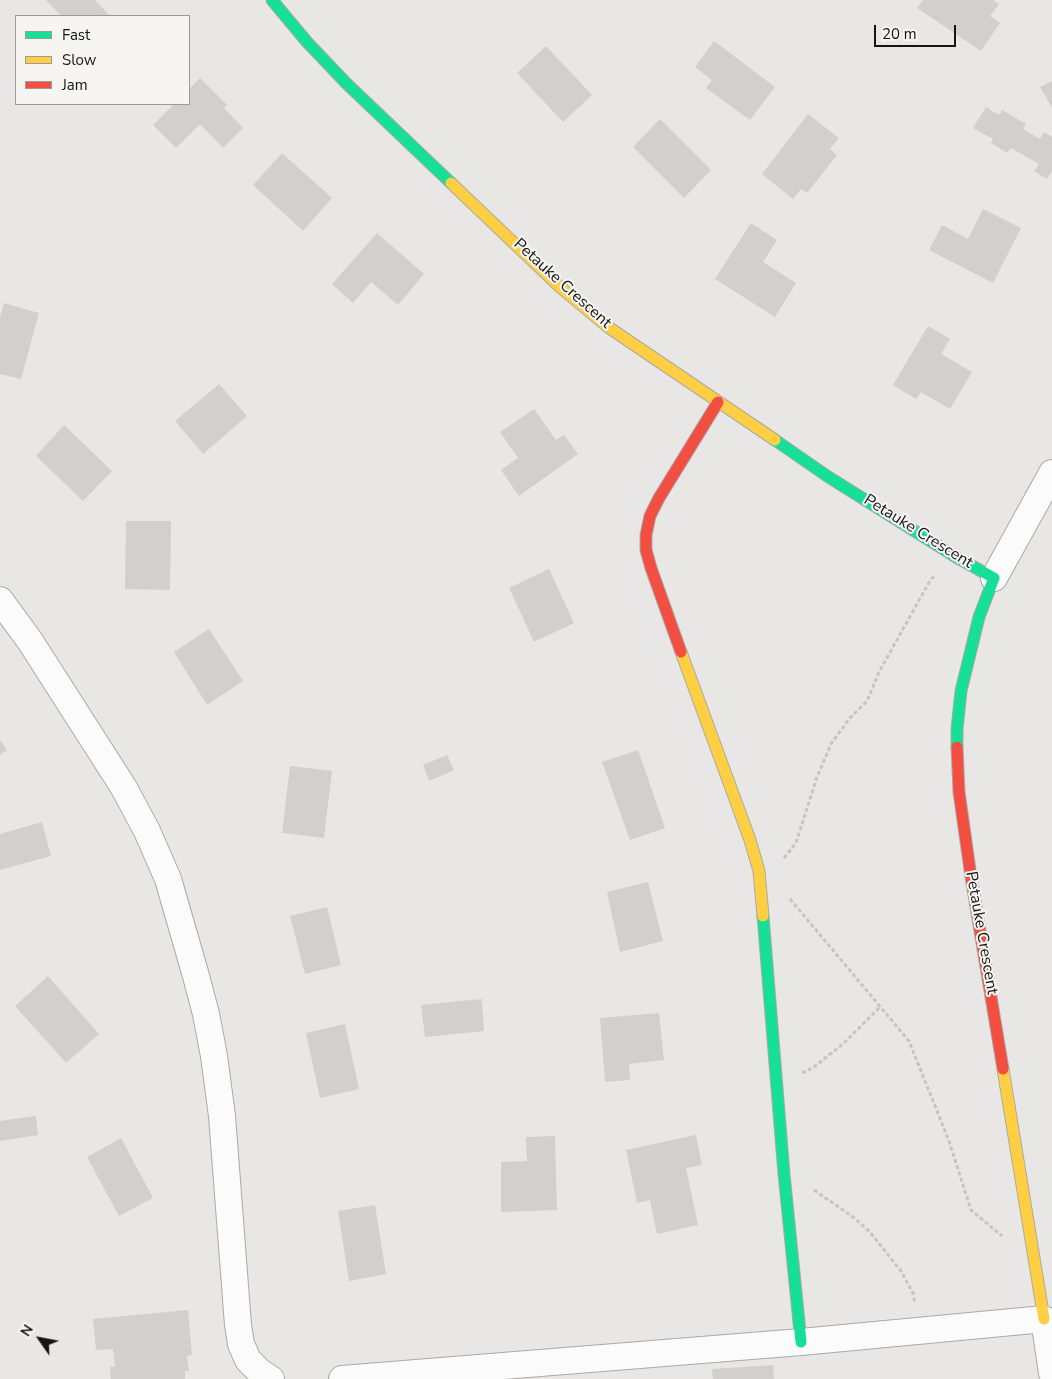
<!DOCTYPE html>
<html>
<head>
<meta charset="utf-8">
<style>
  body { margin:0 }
  #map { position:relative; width:1052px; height:1379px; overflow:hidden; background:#e9e7e5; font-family:"Nunito Sans",sans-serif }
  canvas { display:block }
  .legend { position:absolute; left:15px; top:15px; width:175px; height:90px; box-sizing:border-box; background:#f7f5f1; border:1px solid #9d9b99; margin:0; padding:6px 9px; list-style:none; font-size:15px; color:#161514 }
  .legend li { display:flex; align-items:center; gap:10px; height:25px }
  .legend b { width:25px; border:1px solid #9d9b99 }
  .north { position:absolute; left:15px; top:1314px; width:50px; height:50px; -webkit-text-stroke:4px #f7f5f1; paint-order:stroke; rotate:303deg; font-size:14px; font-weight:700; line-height:20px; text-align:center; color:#161514 }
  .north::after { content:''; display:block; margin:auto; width:18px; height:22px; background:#161514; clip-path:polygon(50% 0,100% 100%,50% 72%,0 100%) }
  .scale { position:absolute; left:874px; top:25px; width:82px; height:22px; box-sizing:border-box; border:2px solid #161514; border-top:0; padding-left:6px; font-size:15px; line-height:18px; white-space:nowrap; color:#161514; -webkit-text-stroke:4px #f7f5f1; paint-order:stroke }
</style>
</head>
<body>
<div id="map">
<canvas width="1052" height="1379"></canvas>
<ul class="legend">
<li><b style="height:6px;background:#16e098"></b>Fast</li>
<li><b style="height:6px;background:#ffcf43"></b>Slow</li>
<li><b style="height:6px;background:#f24e42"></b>Jam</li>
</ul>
<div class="north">N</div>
<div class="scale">20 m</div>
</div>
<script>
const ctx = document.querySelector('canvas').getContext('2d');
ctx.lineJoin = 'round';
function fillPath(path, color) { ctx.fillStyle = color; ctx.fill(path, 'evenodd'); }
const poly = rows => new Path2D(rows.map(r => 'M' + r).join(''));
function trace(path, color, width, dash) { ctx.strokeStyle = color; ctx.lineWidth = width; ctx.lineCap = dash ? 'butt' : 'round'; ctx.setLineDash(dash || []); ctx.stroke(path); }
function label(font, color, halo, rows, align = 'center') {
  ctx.font = font + ' "Nunito Sans",sans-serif'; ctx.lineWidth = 4; ctx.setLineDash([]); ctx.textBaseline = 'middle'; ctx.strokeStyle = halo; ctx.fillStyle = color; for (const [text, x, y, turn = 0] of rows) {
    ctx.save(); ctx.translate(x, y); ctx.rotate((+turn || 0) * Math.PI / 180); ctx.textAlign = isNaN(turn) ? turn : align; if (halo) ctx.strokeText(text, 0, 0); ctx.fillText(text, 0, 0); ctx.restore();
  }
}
const building = poly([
  [46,0,95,0,110,16,61,16],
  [923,0,993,0,999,4,990,16,1000,23,981,51,917,8],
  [714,41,775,87,750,120,706,88,712,80,695,67],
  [546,46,592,95,563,122,517,73],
  [200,78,227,105,224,108,243,128,223,148,200,124,176,148,153,125,174,104,189,104,189,89],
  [1052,81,1052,108,1040,87],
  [986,107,999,115,1002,110,1026,124,1023,129,1040,139,1044,132,1052,137,1052,171,1047,179,1034,171,1039,164,1011,148,1007,153,991,143,993,139,973,128],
  [808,114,839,138,830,149,837,155,807,193,801,189,793,199,762,174],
  [660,119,711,170,684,198,633,147],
  [282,153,332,198,303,231,253,185],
  [983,209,1021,228,993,283,929,250,942,225,968,239],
  [751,223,777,240,763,262,796,283,775,317,715,279],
  [377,233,424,274,398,305,371,282,353,303,332,284],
  [4,303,39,313,21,379,0,374,0,317],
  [928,326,950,339,941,354,972,372,950,409,921,392,916,399,893,385],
  [219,384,247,416,203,454,175,421],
  [534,409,556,440,564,435,578,454,519,496,501,470,518,458,500,432],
  [64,425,112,471,83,501,36,456],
  [126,521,171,521,170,590,125,589],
  [549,569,574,623,534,642,509,588],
  [209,629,243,681,207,705,174,652],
  [0,740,7,750,0,755],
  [638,750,665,828,630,840,602,762],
  [447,755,454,770,429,781,423,765],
  [290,766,332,771,324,838,282,833],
  [42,822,51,856,0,870,0,834],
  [648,882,663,941,620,952,607,892],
  [327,907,341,965,305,974,290,916],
  [48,976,99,1034,66,1063,15,1006],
  [482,999,484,1031,425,1037,421,1005],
  [659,1013,664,1060,629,1064,630,1080,605,1082,600,1018],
  [345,1024,359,1089,320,1098,306,1033],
  [36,1116,38,1135,0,1141,0,1121],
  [696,1135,702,1165,686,1168,698,1225,657,1234,650,1200,637,1203,626,1150],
  [555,1136,557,1210,501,1212,501,1162,527,1161,526,1137],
  [121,1138,153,1198,119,1216,87,1157],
  [375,1205,386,1274,349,1281,338,1211],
  [188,1310,192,1355,187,1356,189,1371,185,1371,185,1379,111,1379,110,1367,115,1366,113,1349,96,1350,93,1319],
  [773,1365,774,1379,713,1379,712,1369]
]);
const path = poly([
  [784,858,796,843,817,777,831,744,849,719,867,701,879,672,931,579,935,576],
  [790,899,909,1041,949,1141,971,1210,1002,1236],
  [802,1073,814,1067,843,1044,880,1007],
  [814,1190,853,1217,869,1231,901,1271,913,1293,915,1304]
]);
const street = poly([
  [994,578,1052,473],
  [0,600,30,641,124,788,147,831,168,879,196,976,206,1014,214,1056,222,1116,238,1325,241,1344,248,1360,260,1372,271,1379],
  [342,1379,801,1342,1044,1319,1052,1373]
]);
const fast = poly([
  [272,0,307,42,346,83,451,183],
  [775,440,827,476,956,557,994,578,979,617,961,691,957,729,957,747],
  [763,916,784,1174,801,1342]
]);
const slow = poly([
  [451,183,560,287,608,327,775,440],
  [681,652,750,840,759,871,763,916],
  [1003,1069,1044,1319]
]);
const jam = poly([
  [681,652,651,568,646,550,646,535,650,516,659,498,718,402],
  [957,747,959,792,971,877,1003,1069]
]);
const streetNames = [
  ["Petauke Crescent",562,284,42],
  ["Petauke Crescent",918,532,32],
  ["Petauke Crescent",981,933,80]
];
fillPath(building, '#d1d0ce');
trace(street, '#aaa9a7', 28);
trace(fast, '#aaa9a7', 13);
trace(slow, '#aaa9a7', 13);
trace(jam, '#aaa9a7', 13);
trace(path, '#c6c5c5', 3, [4, 2.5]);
trace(street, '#fcfbfb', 26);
trace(fast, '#16e098', 11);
trace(slow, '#ffcf43', 11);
trace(jam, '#f24e42', 11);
label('16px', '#161514', '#f7f5f1', streetNames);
</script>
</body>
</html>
